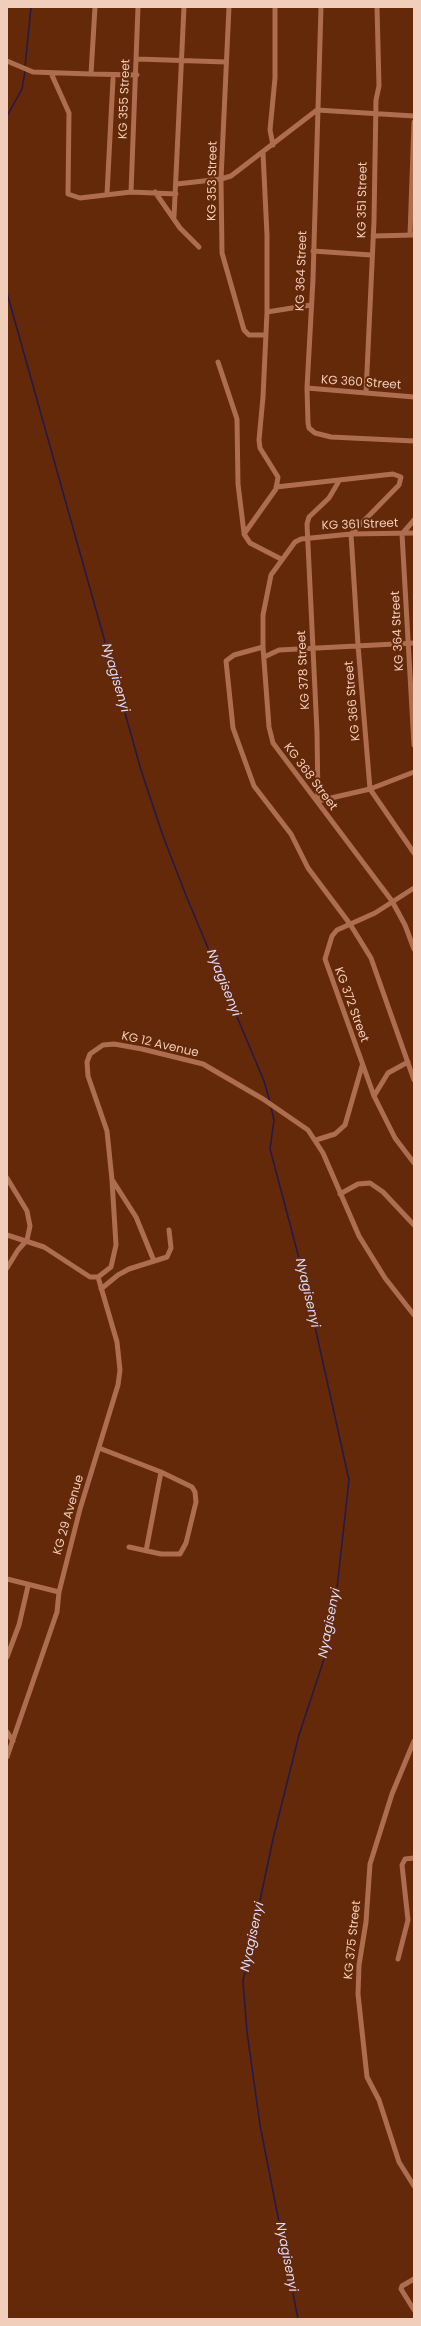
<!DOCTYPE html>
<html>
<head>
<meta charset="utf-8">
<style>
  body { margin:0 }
  #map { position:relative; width:421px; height:2326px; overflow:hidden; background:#632908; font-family:Poppins,sans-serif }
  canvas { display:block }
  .frame { position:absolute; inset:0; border:8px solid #f1cdbc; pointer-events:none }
</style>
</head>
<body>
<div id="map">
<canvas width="421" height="2326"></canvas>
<div class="frame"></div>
</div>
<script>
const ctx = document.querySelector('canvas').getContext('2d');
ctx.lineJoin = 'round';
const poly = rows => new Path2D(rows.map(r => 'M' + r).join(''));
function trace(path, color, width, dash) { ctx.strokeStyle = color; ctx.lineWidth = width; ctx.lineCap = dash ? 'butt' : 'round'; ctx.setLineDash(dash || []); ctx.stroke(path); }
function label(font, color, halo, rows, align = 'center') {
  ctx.font = font + ' Poppins,sans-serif'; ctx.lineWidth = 4; ctx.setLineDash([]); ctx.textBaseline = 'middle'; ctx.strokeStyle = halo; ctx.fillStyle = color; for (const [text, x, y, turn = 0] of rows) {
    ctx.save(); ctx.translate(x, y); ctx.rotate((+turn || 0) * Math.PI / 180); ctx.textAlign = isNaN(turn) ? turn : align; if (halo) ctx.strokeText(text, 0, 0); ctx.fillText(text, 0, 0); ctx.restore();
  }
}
const stream = poly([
  [25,67,31,7],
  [7,116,22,89,25,71],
  [7,293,141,770,163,836,187,898,264,1081,270,1102],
  [271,1107,274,1120,270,1149,304,1277,349,1480,335,1606,327,1650,299,1735,273,1839,243,1981,247,2032,260,2125,298,2319]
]);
const minor = poly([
  [229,7,221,179,222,253,244,330,249,335,265,335],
  [321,7,313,279,307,388,308,423,309,428,315,433,331,437,414,441],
  [137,59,226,62],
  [7,61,33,72,91,74,95,7],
  [51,73,69,113,68,194,80,198,131,192,176,194],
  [91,74,137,75],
  [273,145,270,130,275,78,275,7],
  [263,153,267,235,267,312,263,397,259,440,260,448,278,477,276,489,244,534,250,543,281,559],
  [177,184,221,179,231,176,317,110,414,116],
  [131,192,138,7],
  [155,192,180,228,199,247],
  [107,194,113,79],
  [174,217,184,7],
  [410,235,414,122],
  [373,236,414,235],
  [313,251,371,255],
  [267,312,311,305],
  [218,362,237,419,238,484,244,533],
  [307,388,414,397],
  [366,393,374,221,376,100,379,86,377,7],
  [339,481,329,498,309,517,307,524,317,732,318,801,370,789,414,772],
  [276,487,393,474,401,477,399,485,351,534,358,645,370,789,414,853],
  [414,520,402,534,414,745],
  [414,533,351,534,301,539,295,542,271,575,263,615,263,647,269,727,273,743,392,901,405,925,414,949],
  [263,647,234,655,226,661,233,728,254,786,291,834,308,868,350,924,371,958,414,1080],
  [264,657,279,650,414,643],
  [414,888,375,913,337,930,332,936,325,959,374,1096,395,1138,414,1163],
  [374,1096,388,1073,408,1062],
  [316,1140,335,1134,345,1125,362,1066],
  [7,1178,27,1211,30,1226,27,1240,18,1250,7,1268],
  [113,1181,136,1217,154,1261],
  [340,1194,358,1184,370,1183,383,1192,414,1225],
  [7,1235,44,1247,90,1277,98,1277,111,1267,116,1245,112,1180,107,1131,88,1076,87,1062,90,1054,103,1045,114,1044,142,1049,203,1064,263,1099,308,1130,323,1153,359,1236,385,1278,414,1315],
  [101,1289,118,1275,129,1269,167,1257,171,1248,169,1230],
  [99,1448,161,1472,192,1487,195,1492,196,1502,186,1543,180,1554,161,1554,129,1547],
  [146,1551,161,1472],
  [7,1579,59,1592],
  [7,1657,19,1625,28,1586],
  [7,1732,13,1741],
  [414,1741,392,1794,370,1864,366,1922,359,1965,358,1994,367,2077,379,2100,399,2162,414,2186],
  [7,1757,57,1612,59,1592,80,1509,118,1385,120,1370,117,1342,98,1277],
  [398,1959,408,1920,402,1865,405,1859,414,1858],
  [414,2279,402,2286,401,2289,414,2310]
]);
const streetNames = [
  ["KG 355 Street",125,99,-88],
  ["KG 353 Street",213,181,-89],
  ["KG 351 Street",363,200,-89],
  ["KG 364 Street",302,271,-88],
  ["KG 360 Street",361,383,4],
  ["KG 361 Street",360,525,-2],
  ["KG 364 Street",398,631,-93],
  ["KG 378 Street",304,670,-93],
  ["KG 366 Street",353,701,-95],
  ["KG 368 Street",310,777,53],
  ["KG 372 Street",351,1005,70],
  ["KG 12 Avenue",160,1045,13],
  ["KG 29 Avenue",69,1515,-74],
  ["KG 375 Street",353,1940,-84]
];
const waterNames = [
  ["Nyagisenyi",115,678,74],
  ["Nyagisenyi",223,983,68],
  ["Nyagisenyi",307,1293,77],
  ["Nyagisenyi",330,1623,-79],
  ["Nyagisenyi",253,1937,-78],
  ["Nyagisenyi",286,2257,79]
];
trace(stream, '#22194e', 1.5);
trace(minor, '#ad6d4e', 5);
label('12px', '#f1cdbc', '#632908', streetNames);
label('italic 13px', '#dbdaff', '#632908', waterNames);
</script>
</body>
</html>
